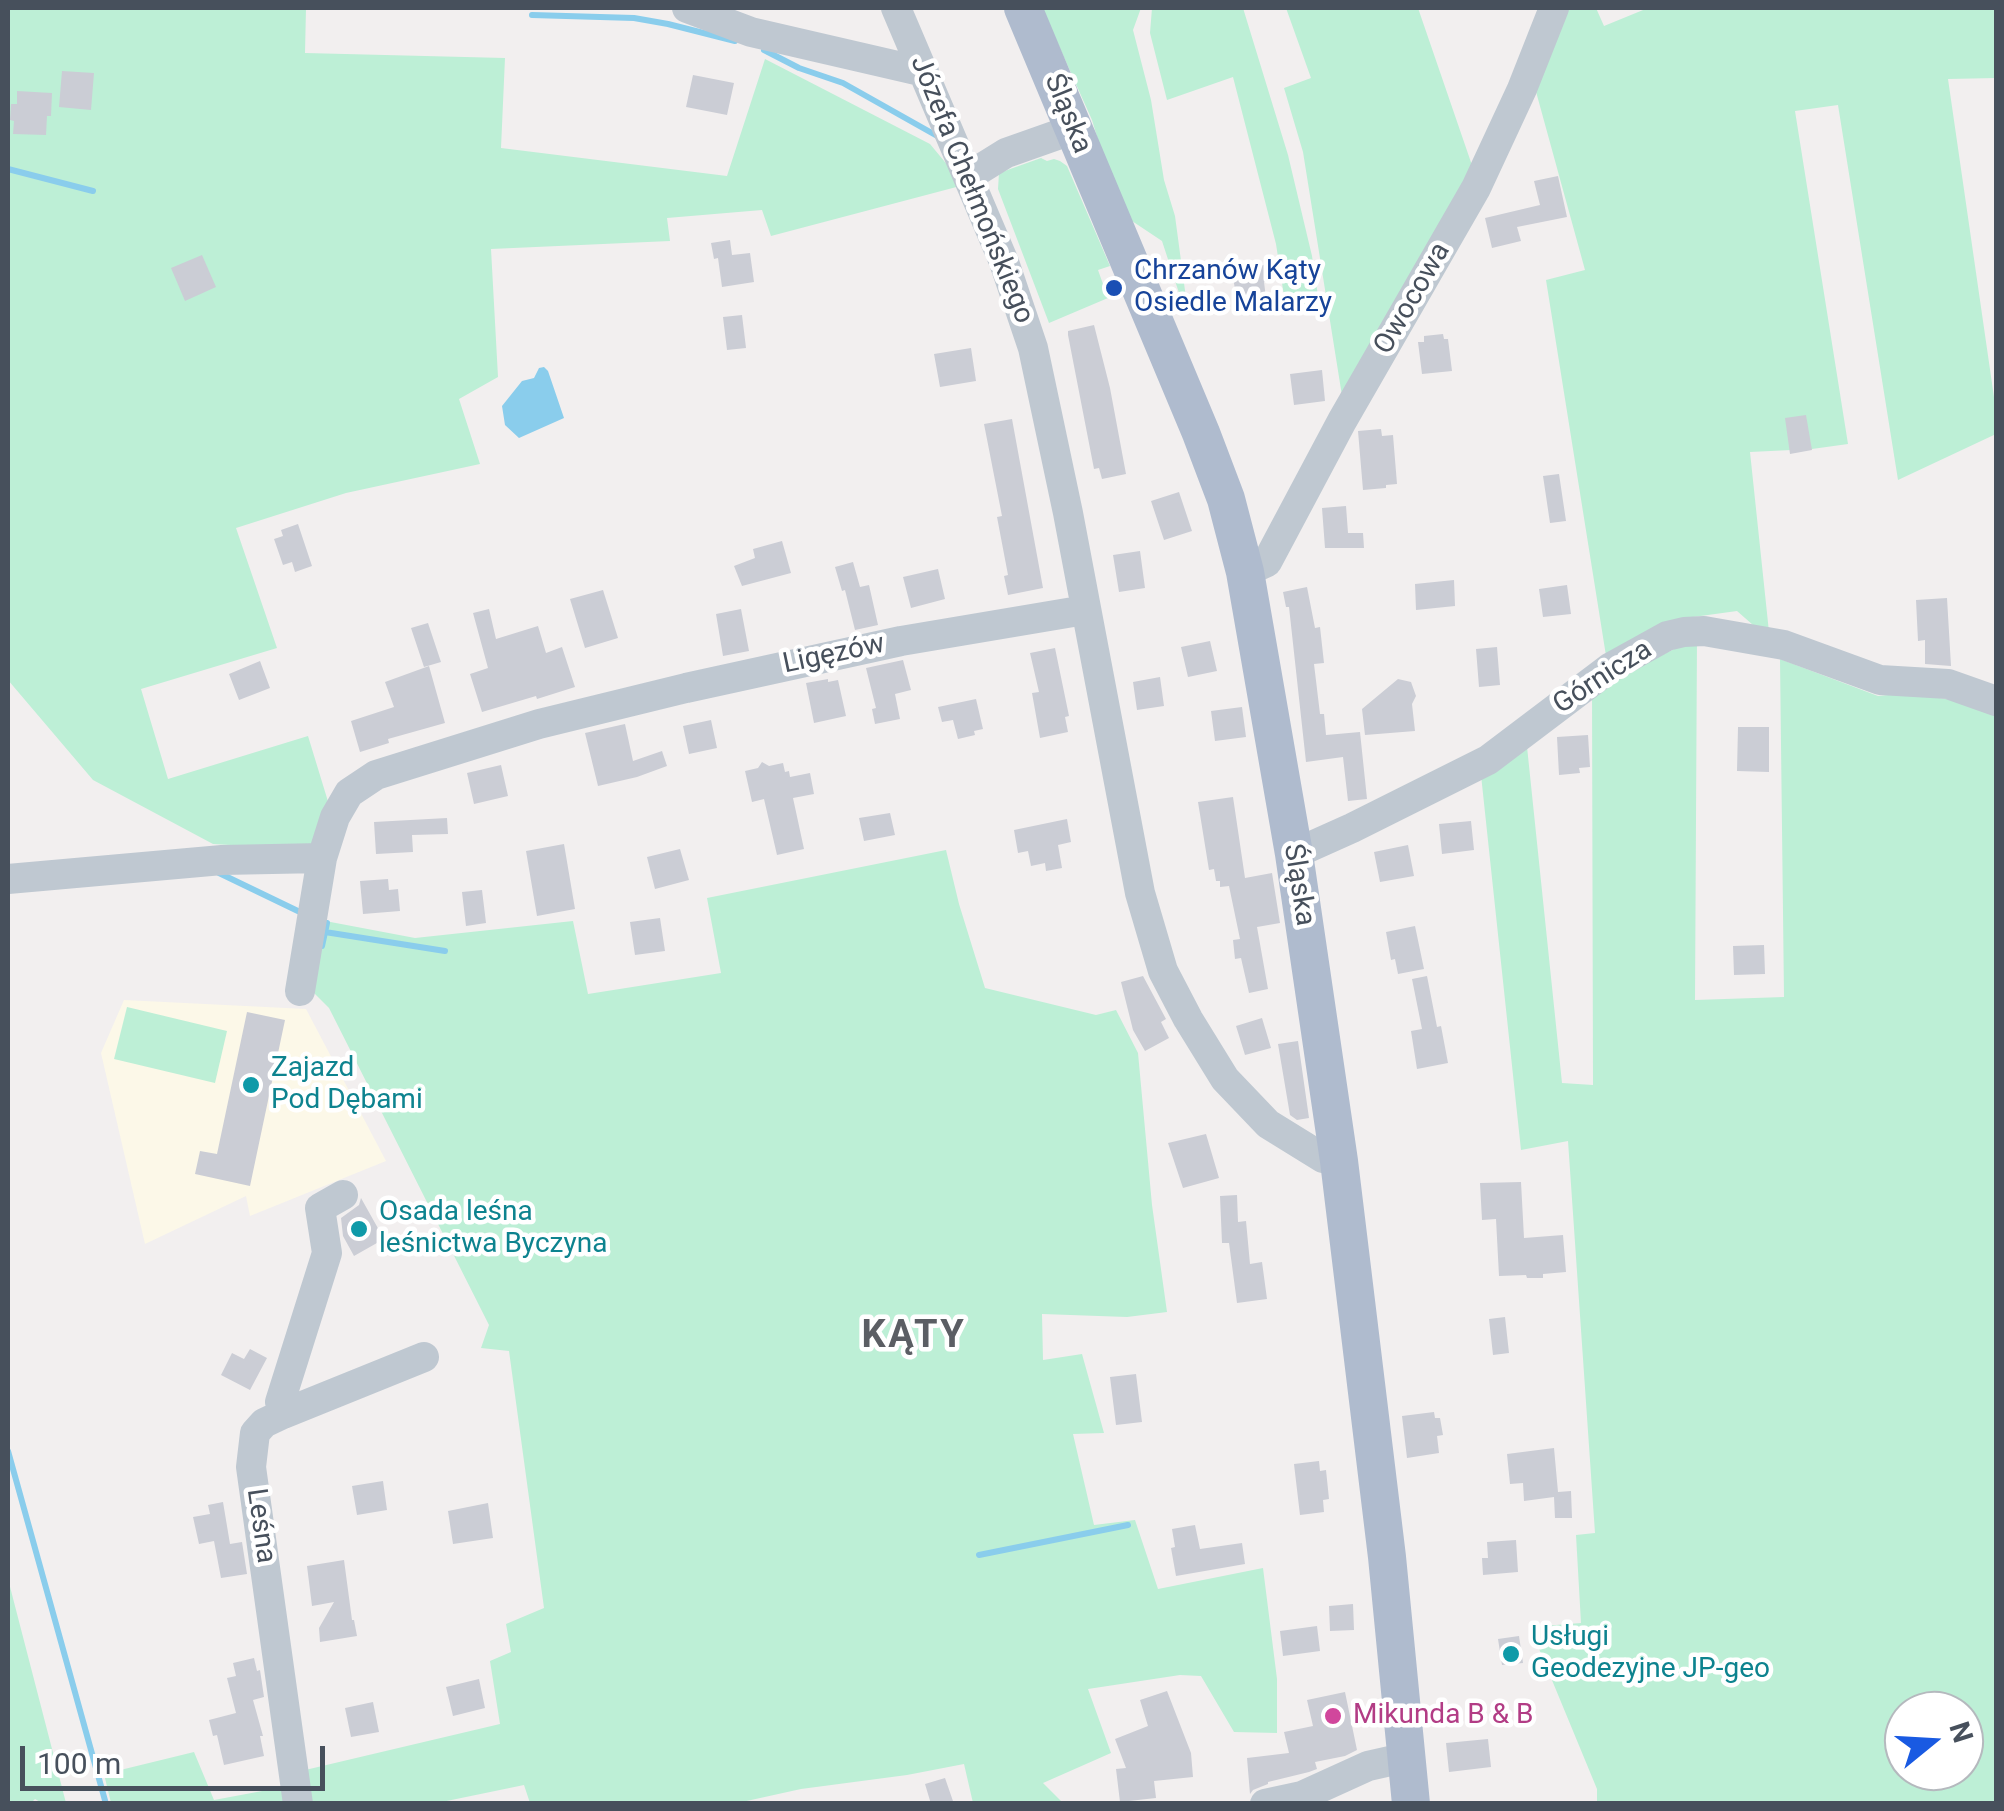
<!DOCTYPE html>
<html>
<head>
<meta charset="utf-8">
<style>
  body { margin:0 }
  #map { position:relative; width:2004px; height:1811px; overflow:hidden; background:#f2efef; font-family:Roboto,sans-serif }
  canvas { display:block }
  .frame { position:absolute; inset:0; border:10px solid #47505c; pointer-events:none }
  .north { position:absolute; left:1884px; top:1691px; width:100px; height:100px; box-sizing:border-box; background:#fff; border:2px solid #b5b9be; border-radius:50%; rotate:72deg; font-size:28px; font-weight:700; line-height:40px; text-align:center; color:#47505c }
  .north::after { content:''; display:block; margin:auto; width:35px; height:45px; background:#195ae2; clip-path:polygon(50% 0,100% 100%,50% 72%,0 100%) }
  .scale { position:absolute; left:20px; top:1746px; width:305px; height:45px; box-sizing:border-box; border:5px solid #47505c; border-top:0; padding-left:12px; font-size:30px; line-height:35px; white-space:nowrap; color:#47505c; -webkit-text-stroke:8px #fff; paint-order:stroke }
</style>
</head>
<body>
<div id="map">
<canvas width="2004" height="1811"></canvas>
<div class="frame"></div>
<div class="north">N</div>
<div class="scale">100 m</div>
</div>
<script>
const ctx = document.querySelector('canvas').getContext('2d');
ctx.lineJoin = 'round';
function fillPath(path, color) { ctx.fillStyle = color; ctx.fill(path, 'evenodd'); }
const poly = rows => new Path2D(rows.map(r => 'M' + r).join(''));
function trace(path, color, width, dash) { ctx.strokeStyle = color; ctx.lineWidth = width; ctx.lineCap = dash ? 'butt' : 'round'; ctx.setLineDash(dash || []); ctx.stroke(path); }
function label(font, color, halo, rows, align = 'center') {
  ctx.font = font + ' Roboto,sans-serif'; ctx.lineWidth = 9; ctx.setLineDash([]); ctx.textBaseline = 'middle'; ctx.strokeStyle = halo; ctx.fillStyle = color; for (const [text, x, y, turn = 0] of rows) {
    ctx.save(); ctx.translate(x, y); ctx.rotate((+turn || 0) * Math.PI / 180); ctx.textAlign = isNaN(turn) ? turn : align; if (halo) ctx.strokeText(text, 0, 0); ctx.fillText(text, 0, 0); ctx.restore();
  }
}
const commercial = poly([
  [124,1000,306,1009,386,1161,250,1216,246,1196,145,1244,101,1053]
]);
const green = poly([
  [8,8,306,8,305,53,505,58,501,148,727,176,765,59,930,144,964,185,771,236,762,210,667,218,670,241,491,249,498,377,459,399,480,464,346,493,236,528,277,648,141,689,168,779,308,736,330,808,314,850,213,844,93,780,8,680],
  [1042,8,1141,8,1133,30,1151,100,1164,180,1175,216,1188,313,1180,296,1162,241,1129,219,1110,180,1092,120],
  [1152,8,1243,8,1288,155,1312,256,1320,309,1286,309,1276,244,1233,77,1167,100,1150,33],
  [1286,8,1418,8,1475,174,1343,402,1303,152,1284,88,1311,78],
  [1565,8,1596,8,1604,26,1648,8,1996,8,1996,78,1948,79,1996,411,1996,434,1898,480,1838,105,1795,111,1848,444,1812,449,1750,452,1769,632,1753,625,1737,611,1686,618,1607,662,1546,280,1585,270,1535,88],
  [1041,158,1047,161,1054,159,1060,161,1067,166,1110,266,1098,270,1108,298,1049,323,998,189,999,173],
  [1697,638,1695,1000,1784,997,1780,659,1878,696,1908,693,1965,702,1996,710,1996,1803,1597,1803,1597,1789,1530,1627,1581,1623,1576,1535,1595,1533,1568,1141,1521,1150,1481,775,1526,737,1562,1083,1593,1085,1592,689],
  [1904,1711,1964,1711,1964,1771,1904,1771],
  [946,850,959,904,985,988,1096,1015,1116,1010,1138,1053,1152,1205,1167,1312,1127,1317,1042,1314,1043,1360,1082,1354,1104,1433,1073,1434,1094,1525,1135,1520,1158,1589,1263,1568,1277,1679,1277,1733,1234,1732,1201,1676,1180,1675,1088,1689,1111,1753,1043,1783,1064,1804,973,1803,964,1764,907,1775,801,1789,733,1804,530,1803,524,1785,437,1803,305,1803,301,1771,500,1724,490,1661,511,1652,506,1624,544,1608,509,1351,481,1348,489,1325,329,1008,308,987,320,920,415,938,573,921,588,994,721,973,707,898],
  [127,1007,227,1031,215,1083,114,1059],
  [8,1579,66,1803,42,1803,35,1799,31,1803,8,1803],
  [194,1752,214,1800,289,1786,291,1803,111,1803,104,1774]
]);
const water = poly([
  [544,367,548,371,564,418,519,438,505,425,502,406,522,381,534,378,539,368]
]);
const stream = poly([
  [532,15,634,18,668,24,735,41],
  [764,50,799,68,843,83,939,137],
  [8,169,93,191],
  [219,873,302,913],
  [325,932,445,951],
  [322,946,327,923],
  [8,1451,106,1804],
  [979,1555,1128,1525]
]);
const building = poly([
  [62,71,94,73,91,110,59,107],
  [693,75,734,83,727,115,686,107],
  [17,91,52,93,51,116,47,116,46,135,13,134,14,121,10,120,11,104,17,104],
  [1558,176,1567,217,1517,227,1521,241,1492,248,1485,218,1540,205,1534,181],
  [730,240,732,255,750,253,754,282,722,287,718,258,714,259,711,243],
  [202,255,216,287,185,301,171,268],
  [1269,264,1272,281,1264,282,1266,298,1237,303,1232,270],
  [742,315,746,348,727,350,723,317],
  [1094,325,1110,388,1126,474,1102,479,1099,468,1094,469,1068,335,1068,331],
  [1443,334,1444,339,1448,339,1452,371,1422,374,1418,342,1424,342,1424,336],
  [971,348,976,381,940,387,934,354],
  [1322,370,1325,401,1294,405,1290,374],
  [1806,415,1812,450,1790,454,1785,418],
  [1012,419,1043,588,1008,595,1004,576,1008,575,997,517,1002,516,984,424],
  [1381,429,1382,436,1393,435,1397,484,1386,485,1386,488,1363,490,1358,431],
  [1559,474,1566,521,1550,523,1543,476],
  [1179,492,1192,531,1164,540,1151,501],
  [1346,506,1348,533,1363,533,1364,548,1325,548,1322,508],
  [298,524,312,566,295,572,292,562,283,565,274,539,283,536,281,530],
  [782,541,791,573,742,586,734,566,755,558,753,549],
  [1140,551,1145,588,1119,592,1113,555],
  [853,562,860,587,869,585,878,625,855,630,845,590,842,591,835,567],
  [938,569,945,599,911,608,903,577],
  [1454,580,1455,606,1416,610,1415,584],
  [1567,585,1571,614,1543,617,1539,589],
  [1307,587,1315,628,1320,627,1324,663,1314,664,1320,714,1324,714,1326,735,1360,732,1367,799,1348,801,1343,757,1306,762,1289,607,1286,607,1283,592],
  [603,590,618,638,585,648,570,599],
  [1947,598,1951,666,1925,664,1925,640,1918,641,1916,600],
  [489,609,496,639,538,626,546,653,562,647,575,687,537,699,536,696,482,712,470,674,488,668,473,613],
  [741,609,749,651,723,656,716,614],
  [428,623,441,662,424,667,411,628],
  [1210,641,1217,671,1188,677,1181,647],
  [1497,647,1500,685,1479,687,1476,649],
  [1055,648,1069,716,1065,717,1068,732,1040,738,1032,693,1039,692,1030,653],
  [903,660,911,690,895,694,900,719,875,724,872,709,876,708,866,668],
  [260,661,270,688,239,700,229,674],
  [429,666,445,723,388,739,389,743,360,752,351,721,394,707,385,682],
  [1160,677,1164,706,1137,710,1133,682],
  [828,679,828,682,838,680,846,716,814,723,806,683],
  [1398,679,1411,682,1416,696,1412,704,1415,731,1365,735,1362,709],
  [976,699,983,729,974,731,975,735,958,739,953,720,942,722,938,707],
  [1242,707,1246,737,1215,741,1211,711],
  [711,720,717,748,689,754,683,726],
  [625,724,633,761,662,751,667,766,637,777,598,786,585,733],
  [1738,727,1769,727,1769,772,1737,771],
  [1588,735,1590,767,1579,768,1580,773,1559,775,1557,737],
  [762,762,769,766,783,763,785,772,789,771,790,777,810,773,814,794,793,798,804,849,777,855,764,799,752,802,745,771,758,768],
  [501,765,508,796,474,804,467,773],
  [1233,797,1245,878,1272,873,1280,923,1257,927,1268,989,1249,993,1241,958,1235,959,1233,940,1240,939,1229,886,1220,887,1220,881,1216,881,1214,869,1209,870,1198,802],
  [890,813,895,835,864,841,859,818],
  [447,818,448,834,412,835,413,852,376,854,374,822],
  [1067,819,1071,842,1058,845,1062,868,1046,871,1045,863,1031,866,1028,851,1018,853,1014,830],
  [1471,821,1474,850,1442,854,1439,824],
  [564,844,575,909,537,916,526,851],
  [1408,845,1414,876,1380,882,1374,852],
  [680,849,689,880,655,889,647,857],
  [388,879,389,890,398,889,400,911,363,914,360,881],
  [482,890,486,923,466,926,462,892],
  [660,918,665,951,635,955,630,922],
  [1415,926,1424,969,1398,974,1395,959,1391,960,1386,932],
  [1764,945,1765,974,1734,975,1733,946],
  [1143,976,1166,1019,1161,1022,1169,1038,1145,1051,1133,1030,1121,982],
  [1427,976,1437,1027,1441,1026,1448,1063,1417,1069,1411,1031,1422,1029,1412,979],
  [247,1012,285,1020,250,1186,195,1174,200,1151,217,1154],
  [1262,1018,1271,1048,1245,1055,1236,1026],
  [1298,1041,1309,1118,1297,1120,1290,1115,1278,1044],
  [1206,1134,1219,1178,1183,1188,1168,1143],
  [1521,1182,1524,1238,1563,1235,1566,1272,1543,1274,1543,1278,1527,1278,1526,1275,1499,1276,1496,1219,1482,1220,1480,1183],
  [1237,1195,1238,1222,1246,1221,1250,1264,1262,1262,1267,1299,1237,1303,1229,1243,1222,1243,1220,1196],
  [361,1198,384,1239,354,1256,343,1236,341,1218,359,1205],
  [1505,1317,1509,1353,1493,1355,1489,1319],
  [250,1349,267,1358,250,1390,221,1375,232,1353,244,1359],
  [1136,1374,1142,1422,1116,1425,1110,1377],
  [1434,1412,1435,1418,1440,1418,1443,1435,1437,1436,1439,1453,1407,1458,1402,1416],
  [1554,1448,1558,1492,1571,1491,1572,1518,1555,1518,1554,1497,1524,1501,1523,1483,1510,1484,1507,1454],
  [1319,1461,1320,1471,1326,1470,1329,1499,1323,1500,1324,1512,1300,1515,1294,1464],
  [383,1481,387,1510,357,1515,352,1486],
  [223,1502,230,1544,242,1542,247,1574,221,1578,214,1541,199,1544,193,1517,210,1514,208,1505],
  [488,1503,493,1538,453,1544,448,1511],
  [1195,1525,1200,1549,1242,1543,1245,1564,1176,1576,1171,1548,1175,1547,1172,1529],
  [1516,1540,1518,1572,1483,1575,1482,1558,1488,1558,1487,1542],
  [344,1560,352,1620,354,1620,357,1636,320,1642,319,1628,334,1602,312,1606,307,1566],
  [1353,1604,1354,1630,1330,1631,1329,1606],
  [1317,1626,1320,1651,1283,1656,1280,1631],
  [1519,1636,1523,1663,1502,1665,1498,1639],
  [254,1658,257,1671,260,1670,264,1697,253,1700,263,1736,260,1736,264,1756,224,1765,217,1735,213,1736,209,1720,236,1713,227,1678,236,1676,233,1663],
  [479,1679,485,1708,453,1716,446,1687],
  [1167,1691,1191,1753,1193,1777,1154,1781,1156,1798,1120,1802,1116,1769,1126,1768,1115,1739,1148,1726,1140,1700],
  [1345,1692,1357,1750,1345,1756,1315,1762,1317,1769,1309,1772,1268,1782,1268,1784,1253,1790,1250,1794,1247,1758,1289,1753,1284,1732,1313,1726,1307,1700],
  [373,1702,379,1732,351,1737,345,1708],
  [1488,1739,1491,1767,1449,1772,1446,1743],
  [945,1778,954,1804,931,1804,925,1784]
]);
const minor = poly([
  [687,8,751,32,924,72],
  [896,8,1004,262,1033,348,1068,513,1140,893,1163,971,1188,1019,1225,1079,1268,1124,1323,1158,1339,1161],
  [969,176,1006,153,1074,129],
  [1245,572,1267,562,1342,421,1476,188,1522,89,1554,8],
  [1294,854,1352,828,1488,760,1611,667,1667,636,1684,632,1704,631,1784,645,1880,680,1948,684,1996,701],
  [8,879,222,860,322,858],
  [300,991,322,858,335,817,349,793,376,775,539,724,686,688,901,641,1085,610],
  [283,1414,280,1402,327,1253,320,1208,343,1195],
  [298,1804,251,1467,255,1433,264,1423,283,1414,424,1357],
  [1265,1804,1302,1796,1368,1766,1408,1757]
]);
const major = poly([
  [1023,8,1201,433,1226,499,1245,572,1294,854,1339,1161,1387,1557,1411,1804]
]);
const markers = [
  [1114,288,10,"#1a4fb4"],
  [251,1085,10,"#0f9aa8"],
  [359,1229,10,"#0f9aa8"],
  [1511,1654,10,"#0f9aa8"],
  [1333,1716,10,"#d1479c"]
];
const streetNames = [
  ["Śląska",1067,114,68],
  ["Józefa Chełmońskiego",971,190,68],
  ["Owocowa",1413,299,-60],
  ["Ligęzów",834,655,-12],
  ["Górnicza",1603,678,-33],
  ["Śląska",1298,885,81],
  ["Leśna",260,1526,82]
];
const transitNames = [
  ["Chrzanów Kąty",1134,272],
  ["Osiedle Malarzy",1134,304]
];
const cultureNames = [
  ["Zajazd",271,1069],
  ["Pod Dębami",271,1101],
  ["Osada leśna",379,1213],
  ["leśnictwa Byczyna",379,1245],
  ["Usługi",1531,1638],
  ["Geodezyjne JP-geo",1531,1670]
];
const hotelNames = [
  ["Mikunda B & B",1353,1716]
];
const districtNames = [
  ["KĄTY",914,1337]
];
fillPath(commercial, '#fcf8e8');
fillPath(green, '#bdefd6');
fillPath(water, '#8acdec');
trace(stream, '#8acdec', 6);
fillPath(building, '#cbcdd5');
trace(minor, '#bfc8d1', 30);
trace(major, '#afbbce', 38);
for (const [x, y, r, color] of markers) { const dot = new Path2D(); dot.arc(x, y, r, 0, 2 * Math.PI); ctx.fillStyle = color; ctx.fill(dot); trace(dot, '#fff', 4); }
label('28px', '#47505c', '#fff', streetNames);
label('28px', '#164399', '#fff', transitNames, 'left');
label('28px', '#0d838f', '#fff', cultureNames, 'left');
label('28px', '#b23c85', '#fff', hotelNames, 'left');
ctx.letterSpacing = '2.5px';
label('bold 38px', '#5b5e64', '#fff', districtNames);
ctx.letterSpacing = '0px';
</script>
</body>
</html>
